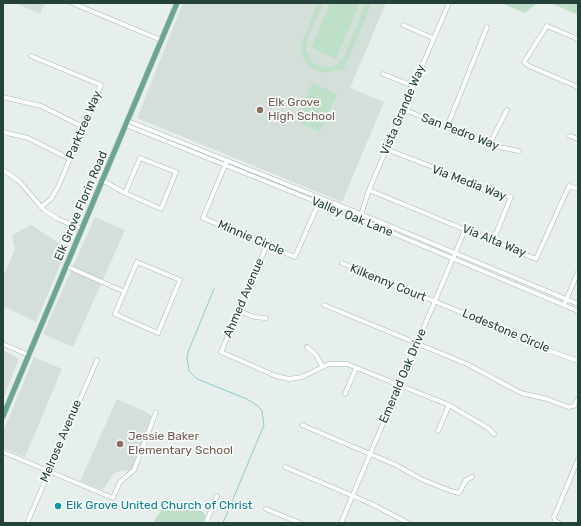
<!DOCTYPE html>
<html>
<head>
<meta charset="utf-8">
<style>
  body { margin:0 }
  #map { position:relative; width:581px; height:526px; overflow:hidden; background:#e6efeb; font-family:Rubik,sans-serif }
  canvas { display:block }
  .frame { position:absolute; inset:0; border:4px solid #24423a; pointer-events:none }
</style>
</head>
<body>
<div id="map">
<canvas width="581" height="526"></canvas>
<div class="frame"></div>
</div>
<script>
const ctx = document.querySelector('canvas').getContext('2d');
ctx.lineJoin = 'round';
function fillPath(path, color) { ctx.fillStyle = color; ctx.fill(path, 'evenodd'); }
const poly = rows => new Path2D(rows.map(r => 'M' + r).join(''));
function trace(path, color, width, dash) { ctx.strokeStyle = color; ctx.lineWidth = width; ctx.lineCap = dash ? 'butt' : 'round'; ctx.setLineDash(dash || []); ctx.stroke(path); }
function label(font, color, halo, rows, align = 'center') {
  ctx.font = font + ' Rubik,sans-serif'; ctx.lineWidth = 3.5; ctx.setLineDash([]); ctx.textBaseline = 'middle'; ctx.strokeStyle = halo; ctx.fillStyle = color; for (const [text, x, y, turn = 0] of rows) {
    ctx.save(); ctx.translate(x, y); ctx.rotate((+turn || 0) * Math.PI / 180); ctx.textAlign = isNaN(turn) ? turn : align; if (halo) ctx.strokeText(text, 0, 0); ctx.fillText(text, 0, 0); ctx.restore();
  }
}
const built = poly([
  [15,3,45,3,40,14],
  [183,3,386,3,350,88,384,102,342,202,137,118],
  [95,217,125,230,73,347,43,334],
  [31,225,56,241,68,246,36,322,3,306,3,276,15,250,12,235],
  [3,350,19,359,3,399],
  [34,357,62,369,25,457,3,448,3,432],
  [117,399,148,413,153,418,132,472,122,470,113,474,103,490,80,481]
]);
const green = poly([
  [318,3,323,3,307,40,306,50,312,62,325,68,335,66,343,59,366,3,372,3,343,71,339,69,325,73,316,71,309,66,302,55,302,42],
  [330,3,360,3,336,59,311,48],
  [501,3,537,3,525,13],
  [551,3,578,3,578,15],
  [312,83,337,94,320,132,297,122],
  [164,499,203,512,206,516,203,523,155,523,154,521,162,509]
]);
const stream = poly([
  [214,289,188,352,187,358,189,371,197,379,247,399,258,406,262,411,264,425,223,523]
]);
const minor = poly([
  [72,3,161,40],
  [403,25,433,38],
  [578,39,547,26,524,62,529,66,578,87],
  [31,56,101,85,58,187,51,199,41,207],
  [383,74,413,86],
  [3,97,41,106,83,127],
  [403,109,489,145,519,151],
  [128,121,361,214,578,304],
  [126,125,359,219,578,311],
  [447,127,487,27],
  [3,132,28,138,70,159],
  [570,136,578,139],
  [489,145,507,110],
  [386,149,443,171,481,189,511,197,493,241],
  [140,158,176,172,161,209,125,193,140,158],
  [226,163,203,218,295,257,319,202],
  [3,170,19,181,44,210,58,219,82,229],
  [102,180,125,193],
  [369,190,536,259,569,186,578,189],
  [361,215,369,190,449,3],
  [267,245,221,352,276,376,289,379,302,377,329,364,347,364,449,405,488,428,494,434],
  [137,262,180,280,158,333,115,314,137,262],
  [342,263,463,313,492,323,534,345,578,361],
  [66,266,125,292],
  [324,305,467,364,521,393,547,399,568,407,574,406,578,399],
  [564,305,578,272],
  [239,311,254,317,266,318],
  [3,344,29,355],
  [307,347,316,355,322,366],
  [345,394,356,368],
  [302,425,396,465,423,480,451,491,459,493,466,480,472,477],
  [438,431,449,405],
  [3,452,113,498,120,482,134,470,156,412],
  [285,467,372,504,408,523],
  [266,509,300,523],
  [27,523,97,360],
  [206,523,217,496],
  [341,523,465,230],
  [559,523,555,521,554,517,578,460]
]);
const major = poly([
  [3,416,177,3]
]);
const markers = [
  [260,110,4,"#8d6e63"],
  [120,444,4,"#8d6e63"],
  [58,506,4,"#0f9aa8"]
];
const educationNames = [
  ["Elk Grove",268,103],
  ["High School",268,117],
  ["Jessie Baker",128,437],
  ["Elementary School",128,451]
];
const streetNames = [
  ["Vista Grande Way",403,110,-67],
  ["Parktree Way",84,125,-67],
  ["San Pedro Way",460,132,21],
  ["Via Media Way",469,183,21],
  ["Elk Grove Florin Road",81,206,-67],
  ["Valley Oak Lane",352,217,22],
  ["Minnie Circle",251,238,23],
  ["Via Alta Way",494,241,22],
  ["Kilkenny Court",388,283,22],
  ["Ahmed Avenue",244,298,-67],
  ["Lodestone Circle",506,331,23],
  ["Emerald Oak Drive",403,376,-67],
  ["Melrose Avenue",61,441,-67]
];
const cultureNames = [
  ["Elk Grove United Church of Christ",66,506]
];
fillPath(built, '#d4dfda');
fillPath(green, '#bfe0c8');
trace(stream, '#8ec9d4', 1);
trace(minor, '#a8b8b2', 5);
trace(major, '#c2cac8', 6);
trace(minor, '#fff', 4);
trace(major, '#6aa596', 5);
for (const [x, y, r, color] of markers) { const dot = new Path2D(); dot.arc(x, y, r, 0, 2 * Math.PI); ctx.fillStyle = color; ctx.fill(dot); trace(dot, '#f7fbf9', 1.5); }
label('12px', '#785e54', '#f7fbf9', educationNames, 'left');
label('12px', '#24423a', '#f7fbf9', streetNames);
label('12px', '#0d838f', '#f7fbf9', cultureNames, 'left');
</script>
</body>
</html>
